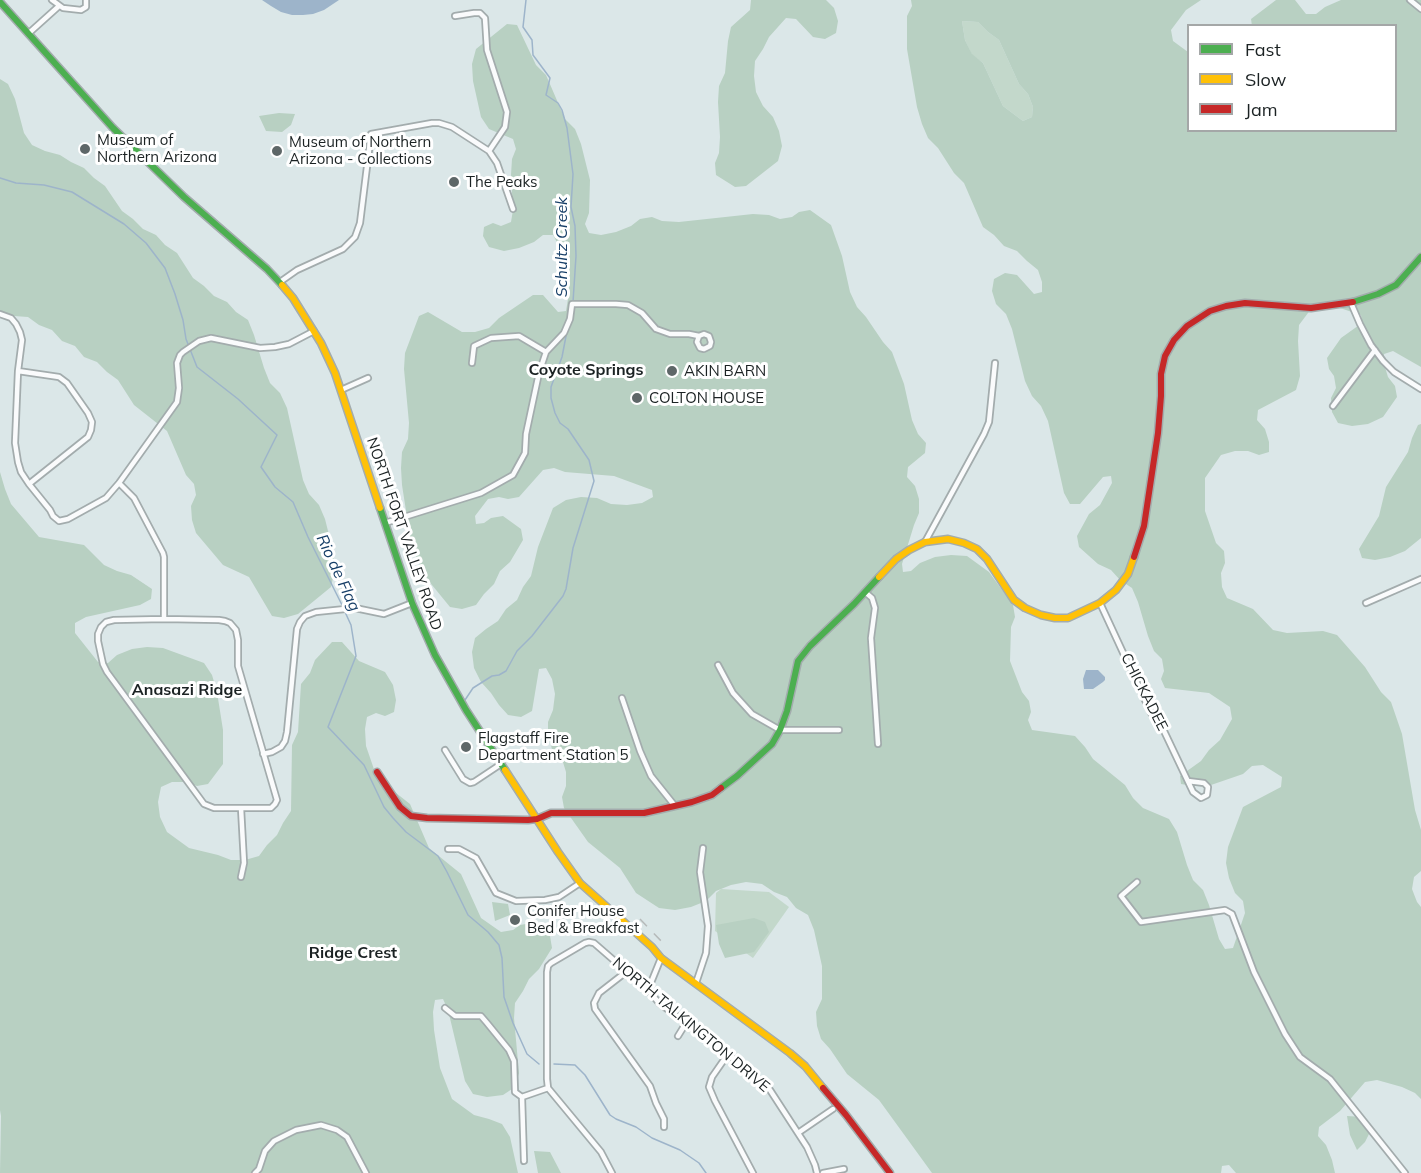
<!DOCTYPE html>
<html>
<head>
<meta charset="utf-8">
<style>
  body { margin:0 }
  #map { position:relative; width:1421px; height:1173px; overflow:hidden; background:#dbe7e8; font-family:Mulish,sans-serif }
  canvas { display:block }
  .legend { position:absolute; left:1187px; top:24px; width:210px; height:108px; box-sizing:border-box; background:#fff; border:2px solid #a4a7a7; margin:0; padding:8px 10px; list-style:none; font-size:18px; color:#1b2223 }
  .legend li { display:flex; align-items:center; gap:12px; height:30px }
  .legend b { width:30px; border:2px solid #a4a7a7 }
</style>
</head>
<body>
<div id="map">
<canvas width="1421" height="1173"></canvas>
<ul class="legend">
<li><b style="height:8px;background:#4caf50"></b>Fast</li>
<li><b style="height:8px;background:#ffc107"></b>Slow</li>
<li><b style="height:8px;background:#c62828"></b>Jam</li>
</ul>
</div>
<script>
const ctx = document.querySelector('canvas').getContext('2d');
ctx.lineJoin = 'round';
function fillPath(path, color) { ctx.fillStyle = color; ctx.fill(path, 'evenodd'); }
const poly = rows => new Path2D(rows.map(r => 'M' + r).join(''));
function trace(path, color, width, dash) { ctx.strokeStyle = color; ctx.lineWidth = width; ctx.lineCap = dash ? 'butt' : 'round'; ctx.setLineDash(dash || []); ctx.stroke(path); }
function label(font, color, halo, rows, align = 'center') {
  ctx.font = font + ' Mulish,sans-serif'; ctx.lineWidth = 6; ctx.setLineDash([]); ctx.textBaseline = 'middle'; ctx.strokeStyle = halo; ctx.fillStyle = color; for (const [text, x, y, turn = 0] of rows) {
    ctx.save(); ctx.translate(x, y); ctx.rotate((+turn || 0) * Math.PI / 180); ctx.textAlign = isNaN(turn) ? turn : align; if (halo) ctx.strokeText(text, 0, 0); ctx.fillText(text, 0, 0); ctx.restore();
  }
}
const green = poly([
  [962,21,978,22,988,32,999,40,1019,84,1028,94,1033,107,1032,117,1023,121,1003,106,983,63,972,55,965,40],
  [721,889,769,892,789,907,753,958,715,931,716,893]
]);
const forest = poly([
  [751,0,826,0,834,8,838,21,836,33,825,39,813,37,796,19,786,18,769,37,763,49,755,61,754,76,756,92,763,106,773,117,779,131,782,146,778,161,746,186,735,187,716,175,715,163,719,153,720,137,718,102,719,86,725,73,728,41,731,27,750,10],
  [911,0,1201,0,1186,10,1171,30,1173,41,1188,52,1188,130,1396,130,1396,26,1252,26,1251,19,1276,0,1295,0,1306,14,1316,14,1325,7,1341,0,1421,0,1421,367,1393,351,1384,354,1384,364,1388,377,1395,386,1397,397,1383,417,1368,424,1352,426,1338,423,1332,412,1331,398,1336,388,1334,376,1329,369,1327,358,1341,338,1362,323,1361,315,1325,303,1314,305,1299,325,1298,341,1300,376,1296,390,1258,410,1257,420,1265,429,1269,442,1269,452,1259,455,1248,451,1235,451,1221,455,1205,478,1205,511,1216,543,1224,551,1225,563,1221,573,1222,587,1227,598,1253,609,1273,630,1287,633,1323,631,1337,635,1365,667,1381,692,1391,702,1402,734,1415,810,1421,830,1421,871,1414,877,1412,889,1417,902,1421,907,1421,1099,1415,1093,1402,1087,1377,1080,1365,1082,1340,1111,1319,1127,1318,1136,1326,1145,1332,1160,1335,1173,1236,1173,1229,1165,1222,1166,1221,1173,932,1173,879,1100,847,1074,830,1049,821,1039,817,1026,816,1012,822,999,822,966,814,930,808,915,796,908,787,897,774,892,762,884,746,882,731,885,716,891,706,901,691,907,675,910,659,908,636,893,620,868,588,842,564,808,562,797,566,786,566,772,562,759,552,749,548,736,548,722,553,710,555,694,552,679,546,668,539,669,532,711,521,717,508,715,499,705,491,693,481,682,474,668,472,652,475,638,486,629,498,621,506,609,517,600,523,587,531,576,538,547,553,508,566,500,581,497,597,498,611,504,627,505,642,503,653,497,652,490,614,476,565,472,554,468,543,470,519,497,508,499,499,497,488,499,475,516,476,524,484,523,491,518,503,516,521,529,523,540,510,562,500,571,494,584,484,594,476,605,462,609,450,607,423,574,411,543,402,485,401,468,402,452,408,439,409,423,404,369,405,353,419,316,428,312,462,332,475,332,489,328,499,318,533,295,543,295,558,312,566,311,568,299,564,263,559,246,553,235,543,235,534,242,519,248,504,251,489,247,483,236,484,227,493,223,501,226,511,222,513,210,511,175,512,159,516,149,513,139,489,129,481,117,473,81,472,64,476,49,507,24,517,25,536,65,546,75,565,119,575,129,581,144,590,180,589,213,585,224,589,233,601,235,616,232,631,226,640,219,652,217,662,221,679,222,753,214,769,215,780,219,792,217,799,212,810,210,831,225,842,256,850,292,857,307,866,317,883,342,892,352,904,384,912,420,918,434,926,443,925,453,908,467,907,477,915,486,919,499,919,513,914,525,902,564,903,572,911,571,920,563,935,557,951,555,967,556,989,572,1013,605,1015,617,1011,627,1010,661,1022,692,1029,701,1031,712,1028,720,1032,730,1075,736,1085,747,1093,759,1125,785,1133,798,1143,808,1169,819,1177,832,1187,865,1193,880,1203,890,1209,905,1219,939,1225,949,1233,948,1245,913,1243,901,1235,893,1229,878,1226,863,1228,847,1243,807,1281,787,1282,777,1263,765,1252,766,1243,774,1211,785,1193,786,1181,784,1180,776,1201,761,1209,750,1220,740,1232,719,1230,707,1209,693,1165,688,1161,679,1164,671,1162,659,1154,651,1148,636,1138,602,1132,588,1120,580,1111,570,1098,564,1079,547,1077,536,1089,514,1100,505,1112,483,1111,476,1103,477,1080,504,1070,504,1064,493,1048,421,1041,406,1032,396,1025,381,1012,329,1006,314,996,304,992,291,994,279,1005,273,1017,275,1034,294,1042,292,1042,282,1038,270,1027,261,1017,251,1004,246,994,235,983,227,964,183,954,173,938,148,928,138,922,124,917,107,907,49,907,16,912,6],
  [962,21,978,22,988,32,999,40,1019,84,1028,94,1033,107,1032,117,1023,121,1003,106,983,63,972,54,965,40],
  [0,79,8,84,15,99,24,133,32,145,45,151,60,155,71,162,84,168,94,178,105,186,122,211,133,219,143,229,156,235,165,245,177,253,193,278,204,286,214,296,227,302,236,312,248,320,254,335,264,368,270,383,280,393,287,408,303,480,309,494,319,505,325,519,334,555,334,573,331,587,298,614,284,618,272,616,249,577,223,565,196,533,192,520,191,506,196,495,194,484,186,475,167,431,134,405,118,380,107,372,97,362,84,357,75,346,62,341,52,330,39,325,28,317,0,315],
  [279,113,295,114,291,125,282,132,266,131,259,116],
  [1421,424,1421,538,1405,551,1390,557,1375,560,1362,558,1359,549,1379,516,1386,487,1408,452,1412,438,1418,425],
  [0,472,5,489,11,504,39,537,84,545,104,565,117,571,131,575,152,589,151,599,140,605,86,617,75,623,75,633,98,662,108,663,117,655,132,649,147,647,163,648,204,663,212,675,217,692,223,730,223,764,208,784,197,786,186,782,172,782,161,787,158,802,160,817,167,832,189,848,218,855,231,860,245,860,259,856,267,845,277,835,283,823,291,811,292,745,298,732,301,684,310,673,315,660,332,642,342,642,359,661,385,672,393,685,396,700,394,712,385,716,376,713,367,717,365,729,366,746,377,778,410,804,429,848,461,874,481,918,501,932,513,930,520,925,532,923,550,936,552,948,539,969,529,979,523,991,515,1003,514,1018,519,1073,515,1087,503,1095,487,1097,473,1094,465,1081,448,1010,443,999,435,1000,433,1012,434,1030,440,1068,452,1099,474,1115,489,1119,502,1124,510,1137,518,1173,0,1173,1,1116,0,1110],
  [492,902,508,904,510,915,495,921],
  [754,918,765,922,769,932,754,952,725,958,719,944,716,925],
  [1347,1116,1363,1117,1370,1132,1365,1142,1357,1150,1350,1135],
  [534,1151,550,1152,561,1173,538,1173]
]);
const water = poly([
  [262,0,339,0,324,10,313,14,303,15,292,15,281,12,271,6],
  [1086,670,1098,670,1105,677,1105,680,1103,682,1093,689,1084,689,1083,679]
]);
const stream = poly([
  [526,0,523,27,532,40,533,55,550,78,546,95,558,103,562,110,567,128,573,174,571,207,575,226,576,256,573,302],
  [0,178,16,183,44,185,72,192,124,224,146,243,165,268,175,294,183,320,186,339,197,367,238,399,277,435,261,467,275,487,293,502,308,537,343,607],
  [345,612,351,625,356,656,328,727,364,765,384,807,393,818,406,832,438,856,447,872,468,915,488,932,499,945,502,958,504,997,513,1023,527,1054,539,1064],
  [465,700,473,688,492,676,499,675,506,671,517,651,532,636,563,596,566,589,573,548,594,481,589,460,568,429,560,423,555,413,551,398,551,387,562,357,567,331],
  [554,1064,575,1065,585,1075,610,1115,616,1119,636,1127,652,1138,680,1150,699,1163,706,1173]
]);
const street = poly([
  [52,0,63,8,81,10,86,7,86,0],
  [1410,0,1421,9],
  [455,16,474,13,480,13,485,18,487,50,507,112,505,127,489,151],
  [29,33,59,6],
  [280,282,297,270,343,249,355,237,360,223,371,134,432,123,439,123,452,127,489,151,497,163,513,209],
  [1351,303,1360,324,1371,345,1383,361,1394,372,1421,389],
  [0,314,11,318,16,324,20,332,22,340,18,371,15,443,18,462,21,472,29,484,50,510,53,516,59,521,68,519,106,498,119,483,177,402,179,388,177,363,180,355,183,352,199,341,211,338,260,348,275,347,289,344,314,331],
  [472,363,474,346,491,338,519,336,546,352],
  [18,371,59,377,67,383,88,413,92,422,91,430,88,437,29,484],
  [341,390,368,378],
  [1333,406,1375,350],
  [119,483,134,498,163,553,164,557,164,619],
  [385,523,481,493,513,475,525,453,526,434,539,373,546,352,564,333,570,319,572,304,616,304,628,305,642,313,656,329,670,334,689,334,699,336,697,342,700,348,704,349,710,346,711,342,709,336,704,334,699,336],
  [925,542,984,434,989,422,995,363],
  [865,592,872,598,875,608,871,638,878,744],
  [1100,603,1151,713,1164,731,1193,792,1201,798,1207,795,1208,787,1204,783,1188,781],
  [1366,603,1421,579],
  [164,619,219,620,225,621,230,623,236,630,238,640,238,666,277,800,275,804,271,808,214,808,204,804,107,672,103,664,98,641,98,634,101,627,106,622,114,620,164,619],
  [718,665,733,693,752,714,780,730,839,730],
  [622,698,640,751,651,776,675,806],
  [445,750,463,779,470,783,474,782,501,764],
  [263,754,272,752,281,747,285,741,287,732,297,629,300,622,305,616,316,612,355,608,384,614,412,603],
  [448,849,459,849,476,858,496,893,516,901,545,900,559,897,580,883],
  [241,877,244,863,241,808],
  [1137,882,1121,896,1141,922,1225,910,1232,914,1254,972,1285,1034,1300,1057,1330,1079,1405,1173],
  [626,972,599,993,594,1003,595,1009,650,1086,656,1103,664,1119,664,1127],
  [696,983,706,953,708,926,700,872,703,848],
  [648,990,661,958],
  [445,1008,455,1016,481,1016,487,1023,509,1050,514,1061,515,1092,522,1097,548,1088],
  [678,1036,686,1023],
  [728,1054,712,1077,709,1087,715,1101,753,1173],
  [522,1097,524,1161],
  [798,1133,833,1109],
  [255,1173,259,1169,265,1151,274,1141,296,1130,321,1125,337,1130,347,1137,366,1173],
  [612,1173,601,1152,548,1088,547,1079,547,972,548,966,551,963,585,943,589,942,594,943,648,990,659,1003,728,1054,770,1090,807,1147,815,1165,817,1173],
  [823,1173,844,1169]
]);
const fast = poly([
  [0,2,113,128,184,197,267,269,282,285],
  [1353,302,1378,294,1396,285,1421,257],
  [380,508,412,603,435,655,466,710,505,770],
  [721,788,737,776,772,744,780,730,787,711,798,661,810,646,854,604,879,577]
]);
const slow = poly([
  [282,285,293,298,321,343,335,373,380,508],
  [879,577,896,559,909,550,925,542,948,539,964,543,977,549,987,559,1014,600,1025,608,1041,615,1055,618,1068,618,1100,603,1116,590,1128,574,1134,557],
  [505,770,558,852,580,883,652,947,661,958,790,1053,805,1066,823,1088]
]);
const jam = poly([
  [1134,557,1144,526,1158,433,1161,396,1161,374,1165,356,1174,340,1187,326,1210,311,1226,306,1245,303,1311,308,1353,302],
  [377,772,400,807,411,816,427,818,528,820,537,819,551,813,644,813,692,802,712,795,721,788],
  [823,1088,846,1115,890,1173]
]);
const rail = poly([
  [640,919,665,945]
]);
const markers = [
  [85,149,6,"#5e6768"],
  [277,151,6,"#5e6768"],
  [454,182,6,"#5e6768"],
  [672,371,6,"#5e6768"],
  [637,398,6,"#5e6768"],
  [466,747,6,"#5e6768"],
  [515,920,6,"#5e6768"]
];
const poiNames = [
  ["Museum of",97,140],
  ["Northern Arizona",97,157],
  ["Museum of Northern",289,142],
  ["Arizona - Collections",289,159],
  ["The Peaks",466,182],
  ["AKIN BARN",684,371],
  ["COLTON HOUSE",649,398],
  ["Flagstaff Fire",478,738],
  ["Department Station 5",478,755],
  ["Conifer House",527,911],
  ["Bed & Breakfast",527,928]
];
const streetNames = [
  ["NORTH FORT VALLEY ROAD",404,534,71],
  ["CHICKADEE",1144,692,63],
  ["NORTH TALKINGTON DRIVE",691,1025,40]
];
const waterNames = [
  ["Schultz Creek",562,247,-90],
  ["Rio de Flag",338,573,65]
];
const neighbourhoodNames = [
  ["Coyote Springs",586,370],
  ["Anasazi Ridge",187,690],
  ["Ridge Crest",353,953]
];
fillPath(green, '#c3d8cb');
fillPath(forest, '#b8d0c2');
fillPath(water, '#9db4ca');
trace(stream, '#9db4ca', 1.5);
trace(street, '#a3acad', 8);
trace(fast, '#a3acad', 9);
trace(slow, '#a3acad', 9);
trace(jam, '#a3acad', 9);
trace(street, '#fafbfc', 4.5);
trace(fast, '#4caf50', 6);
trace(slow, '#ffc107', 6);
trace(jam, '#c62828', 6);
trace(rail, '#b6baba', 1.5, [10, 10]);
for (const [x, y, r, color] of markers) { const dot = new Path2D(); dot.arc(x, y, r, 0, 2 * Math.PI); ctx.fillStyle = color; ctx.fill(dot); trace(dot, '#fff', 2); }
label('15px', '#1b2223', '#fff', poiNames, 'left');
label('15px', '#1b2223', '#fff', streetNames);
label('italic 16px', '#163e67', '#fff', waterNames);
label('bold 16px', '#1b2223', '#fff', neighbourhoodNames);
</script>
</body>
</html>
